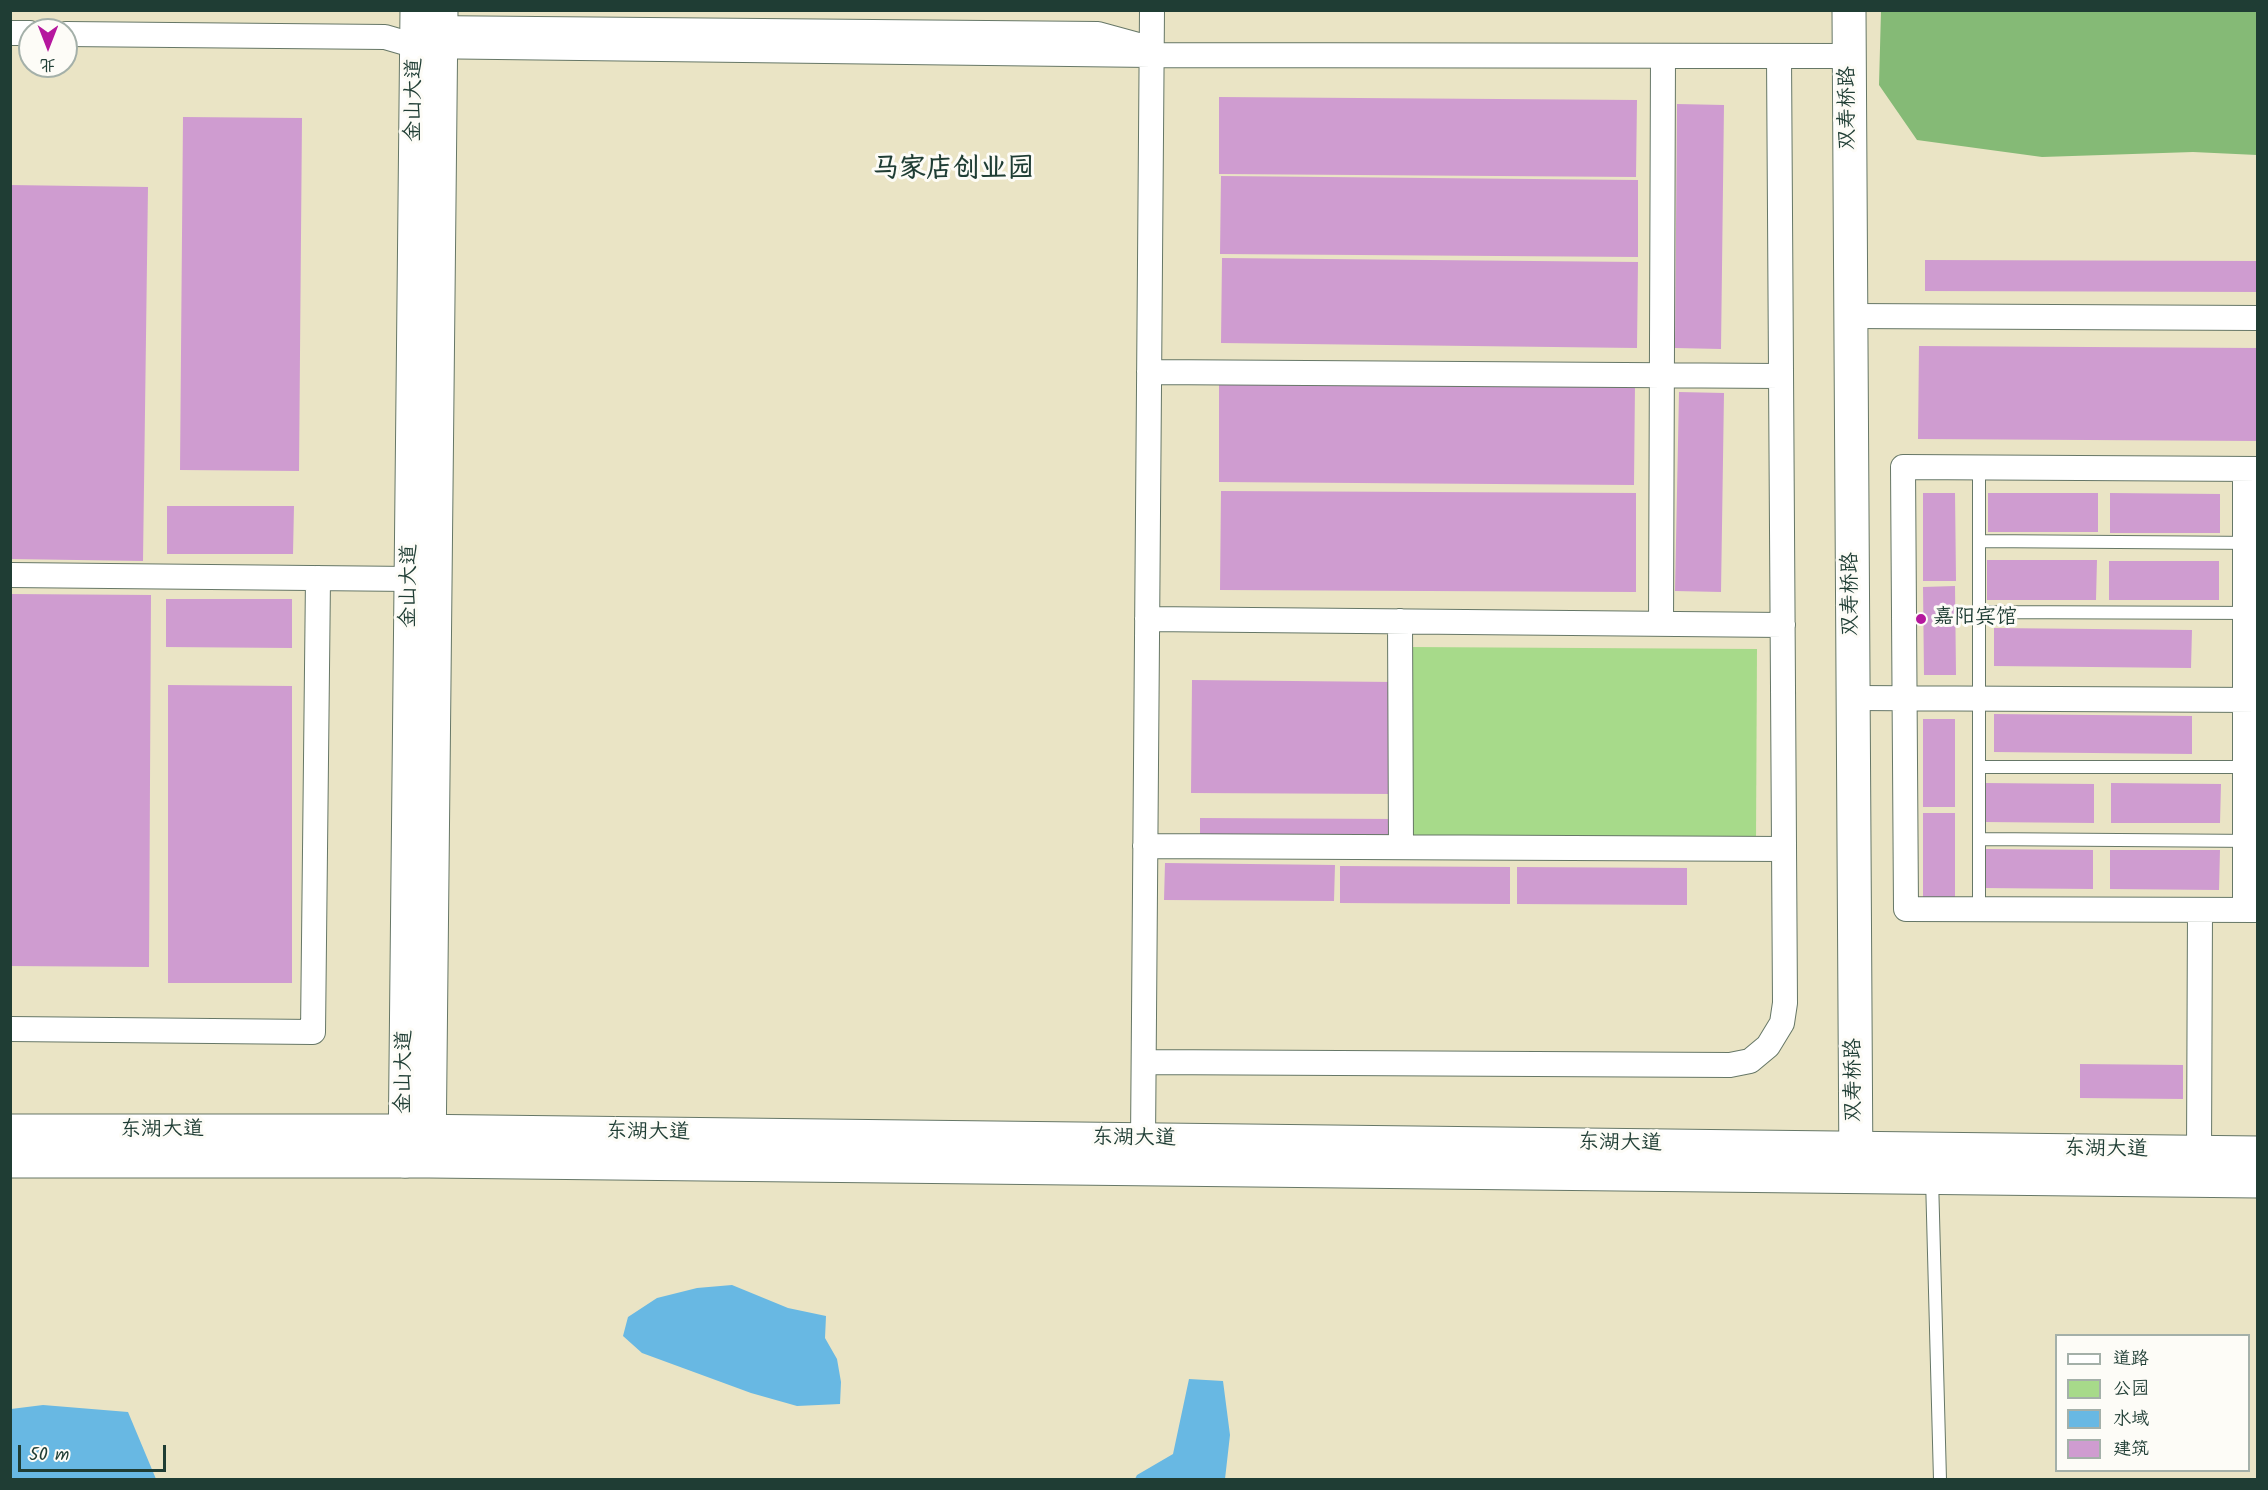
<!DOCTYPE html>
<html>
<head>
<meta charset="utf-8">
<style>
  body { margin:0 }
  #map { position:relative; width:2268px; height:1490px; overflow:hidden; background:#eae4c5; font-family:Kalam,"LXGW WenKai TC",sans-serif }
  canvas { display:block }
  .frame { position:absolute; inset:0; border:12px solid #1f3d34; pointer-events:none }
  .legend { position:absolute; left:2055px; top:1334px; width:195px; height:138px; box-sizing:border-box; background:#fdfcf7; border:2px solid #a4b0a9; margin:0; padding:8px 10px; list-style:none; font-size:18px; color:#1f3d34 }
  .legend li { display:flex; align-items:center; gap:12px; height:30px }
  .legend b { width:30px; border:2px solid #a4b0a9 }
  .north { position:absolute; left:18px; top:18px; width:60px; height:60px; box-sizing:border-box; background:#fdfcf7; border:2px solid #a4b0a9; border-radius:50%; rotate:180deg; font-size:16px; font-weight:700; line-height:24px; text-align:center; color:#1f3d34 }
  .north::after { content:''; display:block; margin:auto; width:21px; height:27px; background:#b5179e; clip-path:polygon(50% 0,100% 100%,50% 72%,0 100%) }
  .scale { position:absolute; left:18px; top:1445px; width:148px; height:27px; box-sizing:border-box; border:3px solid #1f3d34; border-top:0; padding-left:8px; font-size:18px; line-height:21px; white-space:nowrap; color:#1f3d34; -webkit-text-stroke:4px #fdfcf7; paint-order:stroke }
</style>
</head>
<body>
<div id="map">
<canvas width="2268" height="1490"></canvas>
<div class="frame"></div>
<ul class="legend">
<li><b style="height:8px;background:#fff"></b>道路</li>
<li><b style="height:16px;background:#a7da8a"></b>公园</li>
<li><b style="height:16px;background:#68b8e3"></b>水域</li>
<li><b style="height:16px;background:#cf9cd0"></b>建筑</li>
</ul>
<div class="north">北</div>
<div class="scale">50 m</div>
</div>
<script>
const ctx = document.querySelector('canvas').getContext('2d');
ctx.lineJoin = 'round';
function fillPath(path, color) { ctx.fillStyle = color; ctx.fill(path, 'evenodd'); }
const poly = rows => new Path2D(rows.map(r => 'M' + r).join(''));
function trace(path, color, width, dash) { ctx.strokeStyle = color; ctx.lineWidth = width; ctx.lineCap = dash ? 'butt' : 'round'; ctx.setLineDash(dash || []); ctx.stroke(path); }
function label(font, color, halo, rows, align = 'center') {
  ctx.font = font + ' Kalam,"LXGW WenKai TC",sans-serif'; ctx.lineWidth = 6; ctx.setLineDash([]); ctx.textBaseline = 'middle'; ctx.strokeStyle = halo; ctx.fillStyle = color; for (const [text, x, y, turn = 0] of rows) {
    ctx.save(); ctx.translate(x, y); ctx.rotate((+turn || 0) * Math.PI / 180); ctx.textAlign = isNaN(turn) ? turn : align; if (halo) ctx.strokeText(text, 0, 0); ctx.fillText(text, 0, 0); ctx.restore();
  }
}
const green = poly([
  [1410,647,1757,649,1756,839,1408,837]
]);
const forest = poly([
  [1881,11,2257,11,2257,155,2193,152,2042,157,1917,140,1879,85]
]);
const water = poly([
  [732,1285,788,1308,826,1316,825,1338,837,1359,841,1382,840,1404,797,1406,751,1393,642,1353,623,1336,628,1317,657,1298,697,1288],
  [1189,1379,1223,1381,1230,1435,1225,1479,1135,1479,1137,1475,1173,1454],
  [43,1405,128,1412,156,1479,11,1479,11,1409]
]);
const building = poly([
  [1219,97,1637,100,1636,177,1219,174],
  [1677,104,1724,105,1721,349,1675,348],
  [183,117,302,118,299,471,180,470],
  [1221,176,1638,180,1638,257,1220,254],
  [10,185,148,187,143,561,10,559],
  [1222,258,1638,262,1637,348,1221,343],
  [1925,260,2258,261,2258,292,1925,291],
  [1919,346,2258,348,2258,441,1918,439],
  [1219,383,1635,385,1634,485,1219,482],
  [1679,392,1724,393,1721,592,1675,591],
  [1221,491,1636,493,1636,592,1220,590],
  [1923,493,1955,493,1956,581,1923,581],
  [1988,493,2098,493,2098,532,1988,532],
  [2110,493,2220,494,2220,533,2110,533],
  [167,506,294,506,293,554,167,554],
  [1987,560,2097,560,2096,600,1987,600],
  [2109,561,2219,561,2219,600,2109,600],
  [1955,586,1956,675,1924,675,1923,587],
  [10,594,151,595,149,967,10,966],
  [166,599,292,599,292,648,166,647],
  [1994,628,2192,630,2191,668,1994,666],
  [1192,680,1393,682,1392,794,1191,793],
  [168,685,292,686,292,983,168,983],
  [1994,714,2192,716,2192,754,1994,752],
  [1923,719,1955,719,1955,807,1923,807],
  [1984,783,2094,784,2094,823,1984,822],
  [2111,783,2221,784,2220,823,2111,823],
  [1923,813,1955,813,1955,901,1923,901],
  [1200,818,1396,819,1396,837,1200,836],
  [1983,849,2093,850,2093,889,1983,888],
  [2110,850,2220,850,2219,890,2110,889],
  [1165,863,1335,865,1334,901,1164,900],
  [1340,866,1510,867,1510,904,1340,903],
  [1517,867,1687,868,1687,905,1517,904],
  [2080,1064,2183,1065,2183,1099,2080,1098]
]);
const lane = poly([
  [1979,468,1979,909],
  [1979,541,2258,543],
  [1979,612,2258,613],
  [1979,767,2258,767],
  [1979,839,2258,841],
  [1932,1178,1940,1480]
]);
const street = poly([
  [425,28,1098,34,1142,46],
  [10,33,30,33],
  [66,34,385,37,416,46,1151,55,1849,56],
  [1851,316,2258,318],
  [1149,372,1781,376],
  [2245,469,2245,910],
  [2258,469,1903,467,1906,909,2258,910],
  [10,575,411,579],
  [1147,619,1783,625],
  [1400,621,1401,847],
  [1661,624,1663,56],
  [1853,698,2258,700],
  [1145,846,1784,849],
  [10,1029,313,1032,318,578],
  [1144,1062,1730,1065,1750,1061,1768,1046,1782,1023,1785,1003,1779,56],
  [1143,1140,1152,10],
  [2199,1153,2200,910]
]);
const secondary = poly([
  [1849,10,1856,1176],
  [429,1159,441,10],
  [405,1161,417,10]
]);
const highway = poly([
  [10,1131,405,1131,2258,1153],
  [10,1161,429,1161,2258,1181]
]);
const markers = [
  [1921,619,6,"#b5179e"]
];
const streetNames = [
  ["金山大道",416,100,-89],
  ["双寿桥路",1849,108,-90],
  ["金山大道",411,586,-89],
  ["双寿桥路",1852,594,-90],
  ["金山大道",406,1072,-89],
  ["双寿桥路",1855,1080,-90],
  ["东湖大道",162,1131],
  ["东湖大道",648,1134,1],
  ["东湖大道",1134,1140,1],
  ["东湖大道",1620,1145,1],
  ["东湖大道",2106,1151,1]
];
const poiNames = [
  ["嘉阳宾馆",1933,619]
];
const districtNames = [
  ["马家店创业园",953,171]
];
fillPath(green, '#a7da8a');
fillPath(forest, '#85ba76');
fillPath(water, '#68b8e3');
fillPath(building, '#cf9cd0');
trace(lane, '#667767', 14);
trace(street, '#667767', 26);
trace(secondary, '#667767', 35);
trace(highway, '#667767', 35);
trace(lane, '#fff', 12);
trace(street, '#fff', 24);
trace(secondary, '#fff', 33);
trace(highway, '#fff', 33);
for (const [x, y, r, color] of markers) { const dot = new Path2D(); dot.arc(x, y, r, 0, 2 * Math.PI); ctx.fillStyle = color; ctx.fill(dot); trace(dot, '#fdfcf7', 2); }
label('21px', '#1f3d34', '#fdfcf7', streetNames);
label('21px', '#1f3d34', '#fdfcf7', poiNames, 'left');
label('bold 27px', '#1f3d34', '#fdfcf7', districtNames);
</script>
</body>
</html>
